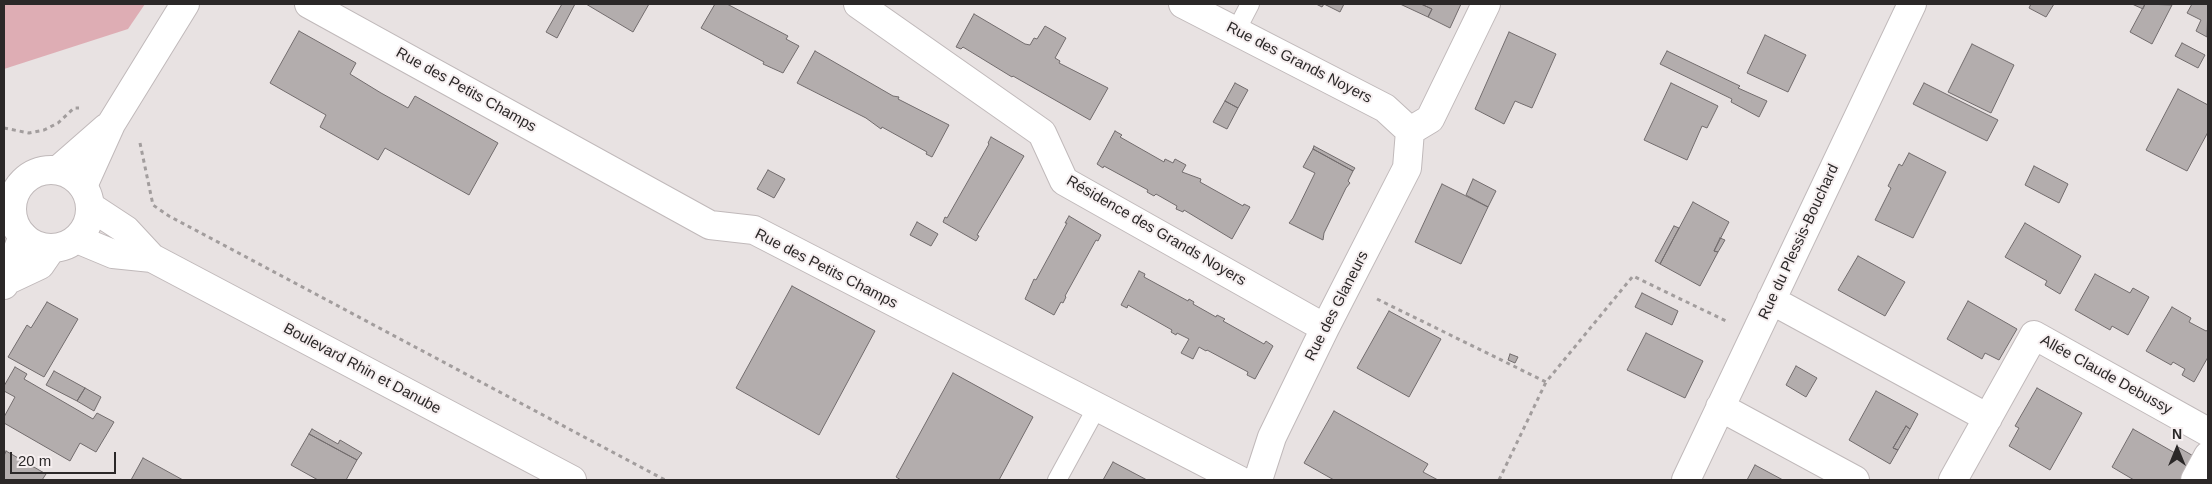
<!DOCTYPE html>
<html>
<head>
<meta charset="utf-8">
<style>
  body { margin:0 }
  #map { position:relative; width:2212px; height:484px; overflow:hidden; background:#e8e2e2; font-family:Arial,sans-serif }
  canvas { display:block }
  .frame { position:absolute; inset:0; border:5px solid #2b2828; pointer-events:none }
  .north { position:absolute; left:2152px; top:424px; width:50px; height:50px; -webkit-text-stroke:4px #f6eff0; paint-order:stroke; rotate:0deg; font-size:14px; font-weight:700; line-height:20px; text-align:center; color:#2b2828 }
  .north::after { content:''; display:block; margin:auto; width:18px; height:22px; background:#2b2828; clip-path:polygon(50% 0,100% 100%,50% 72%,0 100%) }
  .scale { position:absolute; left:10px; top:452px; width:106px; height:22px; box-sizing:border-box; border:2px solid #2b2828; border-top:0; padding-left:6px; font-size:15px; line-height:18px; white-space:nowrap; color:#2b2828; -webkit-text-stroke:4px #f6eff0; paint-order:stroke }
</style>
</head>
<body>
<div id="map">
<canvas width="2212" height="484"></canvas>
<div class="frame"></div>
<div class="north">N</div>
<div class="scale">20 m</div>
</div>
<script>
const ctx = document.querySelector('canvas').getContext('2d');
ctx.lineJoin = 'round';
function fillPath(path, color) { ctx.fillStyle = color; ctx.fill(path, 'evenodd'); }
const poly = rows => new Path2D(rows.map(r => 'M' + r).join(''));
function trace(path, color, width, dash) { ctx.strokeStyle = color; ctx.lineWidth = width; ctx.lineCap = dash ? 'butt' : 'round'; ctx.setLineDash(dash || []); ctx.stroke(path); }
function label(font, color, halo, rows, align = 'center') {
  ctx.font = font + ' Arial,sans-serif'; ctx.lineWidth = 4; ctx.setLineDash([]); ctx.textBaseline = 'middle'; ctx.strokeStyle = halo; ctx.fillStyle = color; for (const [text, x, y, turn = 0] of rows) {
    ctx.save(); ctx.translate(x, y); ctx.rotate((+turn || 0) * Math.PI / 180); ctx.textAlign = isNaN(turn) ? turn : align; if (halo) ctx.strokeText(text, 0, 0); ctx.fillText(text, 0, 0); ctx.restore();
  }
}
const green = poly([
  [4,4,145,4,128,29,4,69]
]);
const building = poly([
  [562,4,575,4,557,38,546,32,562,4],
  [586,4,649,4,633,32,586,4],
  [715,4,727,4,788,36,786,39,799,46,783,73,763,64,764,62,701,28,715,4],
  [1316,4,1344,4,1340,12,1324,4,1322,7,1316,4],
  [1400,4,1421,4,1432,9,1428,17,1400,4],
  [1421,4,1461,4,1450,28,1428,17,1432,9,1421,4],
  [2031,4,2054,4,2046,17,2029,8,2031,4],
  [2132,4,2145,4,2143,9,2132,4],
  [2145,4,2172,5,2152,44,2130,32,2145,4],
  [2192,4,2208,4,2207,37,2196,31,2201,20,2187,13,2192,4],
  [974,14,1025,44,1030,45,1034,38,1037,39,1045,26,1066,38,1055,58,1060,61,1059,63,1108,88,1090,120,1013,76,1012,77,963,47,961,49,956,47,974,14],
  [299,31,356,63,350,74,381,93,408,108,415,96,498,143,469,195,385,148,378,160,320,127,326,115,270,83,299,31],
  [1509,32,1556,54,1532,108,1515,101,1504,124,1475,109,1509,32],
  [1765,35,1806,55,1788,92,1747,73,1765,35],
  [2182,43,2205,55,2198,68,2175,56,2182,43],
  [1972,44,2014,65,1991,113,1948,92,1972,44],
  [815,51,893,96,899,97,898,99,949,125,932,157,926,154,927,152,882,127,881,129,866,118,797,83,815,51],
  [1667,51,1740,86,1738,88,1767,101,1759,117,1731,102,1732,99,1660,64,1667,51],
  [1235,83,1248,90,1238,108,1225,101,1235,83],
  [1671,83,1718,106,1707,128,1702,126,1687,160,1644,140,1671,83],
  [1924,83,1998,120,1987,141,1913,104,1924,83],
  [2178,89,2208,105,2208,132,2187,171,2146,150,2178,89],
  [1225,101,1238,108,1227,129,1213,122,1225,101],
  [1115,131,1122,135,1120,137,1164,162,1165,159,1173,163,1175,159,1186,165,1182,172,1201,179,1200,182,1243,206,1244,204,1250,207,1232,239,1184,210,1183,212,1176,209,1177,206,1156,194,1154,196,1147,192,1148,190,1104,166,1103,168,1097,164,1115,131],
  [991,137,1024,156,977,235,979,236,976,241,943,222,945,217,947,218,989,144,988,143,991,137],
  [1314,146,1355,168,1353,171,1313,149,1314,146],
  [1313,149,1353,171,1348,181,1350,183,1346,188,1324,233,1323,240,1289,223,1293,218,1315,173,1303,167,1313,149],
  [1909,153,1946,172,1913,238,1875,220,1891,188,1888,186,1899,164,1902,166,1909,153],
  [2034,166,2068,184,2059,203,2025,185,2034,166],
  [768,170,785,179,774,198,757,189,768,170],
  [1473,179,1496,191,1488,207,1466,195,1473,179],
  [1442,184,1488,207,1461,264,1415,242,1442,184],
  [1693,202,1729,222,1714,251,1718,252,1700,286,1660,264,1693,202],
  [1069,216,1101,235,1098,241,1096,240,1065,296,1066,297,1063,303,1061,302,1054,315,1025,299,1034,279,1036,280,1067,223,1065,223,1069,216],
  [917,222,938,234,931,246,910,235,917,222],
  [2025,223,2081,256,2060,294,2045,285,2047,281,2005,257,2025,223],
  [1674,226,1679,228,1660,264,1655,261,1674,226],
  [1720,238,1725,240,1718,252,1714,251,1720,238],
  [1858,256,1905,282,1885,316,1838,290,1858,256],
  [1139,271,1145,274,1144,277,1188,301,1189,299,1194,302,1193,304,1216,317,1217,315,1225,319,1223,321,1264,344,1266,341,1273,346,1255,379,1247,375,1248,372,1207,350,1206,351,1199,347,1193,359,1181,353,1189,339,1177,333,1176,335,1171,332,1172,330,1128,305,1127,308,1121,305,1139,271],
  [2095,274,2130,293,2133,288,2149,297,2128,335,2112,326,2110,330,2075,310,2095,274],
  [792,286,875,331,819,435,736,388,792,286],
  [1642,293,1678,311,1672,325,1635,307,1642,293],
  [1968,301,2017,329,1999,360,1985,353,1982,359,1947,339,1968,301],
  [47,302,78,319,44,377,8,357,27,325,31,328,47,302],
  [2172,307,2191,318,2189,322,2206,331,2208,330,2208,357,2194,382,2182,375,2185,369,2173,362,2171,365,2146,351,2172,307],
  [1389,311,1441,339,1409,397,1357,368,1389,311],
  [1646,333,1703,361,1685,398,1627,370,1646,333],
  [1510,354,1518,357,1515,363,1508,360,1510,354],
  [1796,366,1817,378,1806,397,1786,385,1796,366],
  [15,367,27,374,24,379,93,419,97,413,114,422,96,452,80,443,70,461,4,423,4,417,15,397,4,391,4,386,15,367],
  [54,371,85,388,77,401,46,385,54,371],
  [953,373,1033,417,999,480,901,480,896,477,953,373],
  [85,388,101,397,94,411,77,401,85,388],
  [2037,388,2082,413,2050,470,2009,446,2019,428,2015,426,2037,388],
  [1876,391,1918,414,1910,429,1906,426,1893,448,1898,450,1890,464,1849,440,1876,391],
  [1334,411,1428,464,1423,472,1438,480,1334,480,1304,463,1334,411],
  [1906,426,1910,429,1898,450,1893,448,1906,426],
  [312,429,338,444,340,440,362,453,357,460,309,434,312,429],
  [2133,429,2175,453,2178,447,2195,457,2181,480,2134,480,2112,467,2133,429],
  [309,434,357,460,346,480,318,480,291,465,309,434],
  [6,451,46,474,42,480,4,480,4,456,6,451],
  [143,458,183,480,131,480,143,458],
  [1113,462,1147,480,1103,480,1113,462],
  [1755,465,1783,480,1747,480,1755,465]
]);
const path = poly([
  [4,128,29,133,44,130,58,123,74,108,79,108],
  [140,143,153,205,169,216,665,480],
  [1377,299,1546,382,1633,276,1726,321],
  [1499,480,1546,382]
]);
const service = poly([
  [1236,31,1250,4],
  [1057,480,1097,407]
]);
const minor = poly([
  [309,4,710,225,754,230,1239,480],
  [858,4,1042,133,1064,181,1325,328],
  [1183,4,1385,108,1410,131],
  [1410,131,1430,119,1486,4],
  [58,170,106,128],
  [83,186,111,124,185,4],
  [6,281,40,265,51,249],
  [4,285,23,236],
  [1771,300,1988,418],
  [1720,407,1855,480],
  [1258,480,1272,437,1325,328,1407,168,1410,131],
  [1686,480,1912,4],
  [1953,480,2034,335,2208,432],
  [2195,480,2208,456]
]);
const secondary = poly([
  '12 209a39 39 0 1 1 78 0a39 39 0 1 1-78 0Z',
  [91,207,126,230,152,258,572,480],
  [77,239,113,254,152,258]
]);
const streetNames = [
  ["Rue des Grands Noyers",1299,63,27],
  ["Rue des Petits Champs",466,90,29],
  ["Résidence des Grands Noyers",1156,231,30],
  ["Rue du Plessis-Bouchard",1799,242,-65],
  ["Rue des Petits Champs",826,269,27],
  ["Rue des Glaneurs",1337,306,-63],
  ["Boulevard Rhin et Danube",362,369,28],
  ["Allée Claude Debussy",2106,375,29]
];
fillPath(green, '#deadb4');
fillPath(building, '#b3adad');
trace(building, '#726c6d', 1);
trace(service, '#c0b9ba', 20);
trace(minor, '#c0b9ba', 30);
trace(secondary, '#c0b9ba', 30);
trace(path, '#a29d9d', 3, [4, 4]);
trace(service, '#fff', 18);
trace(minor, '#fff', 28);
trace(secondary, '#fff', 28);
label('15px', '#2b2828', '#f6eff0', streetNames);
</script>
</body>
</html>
